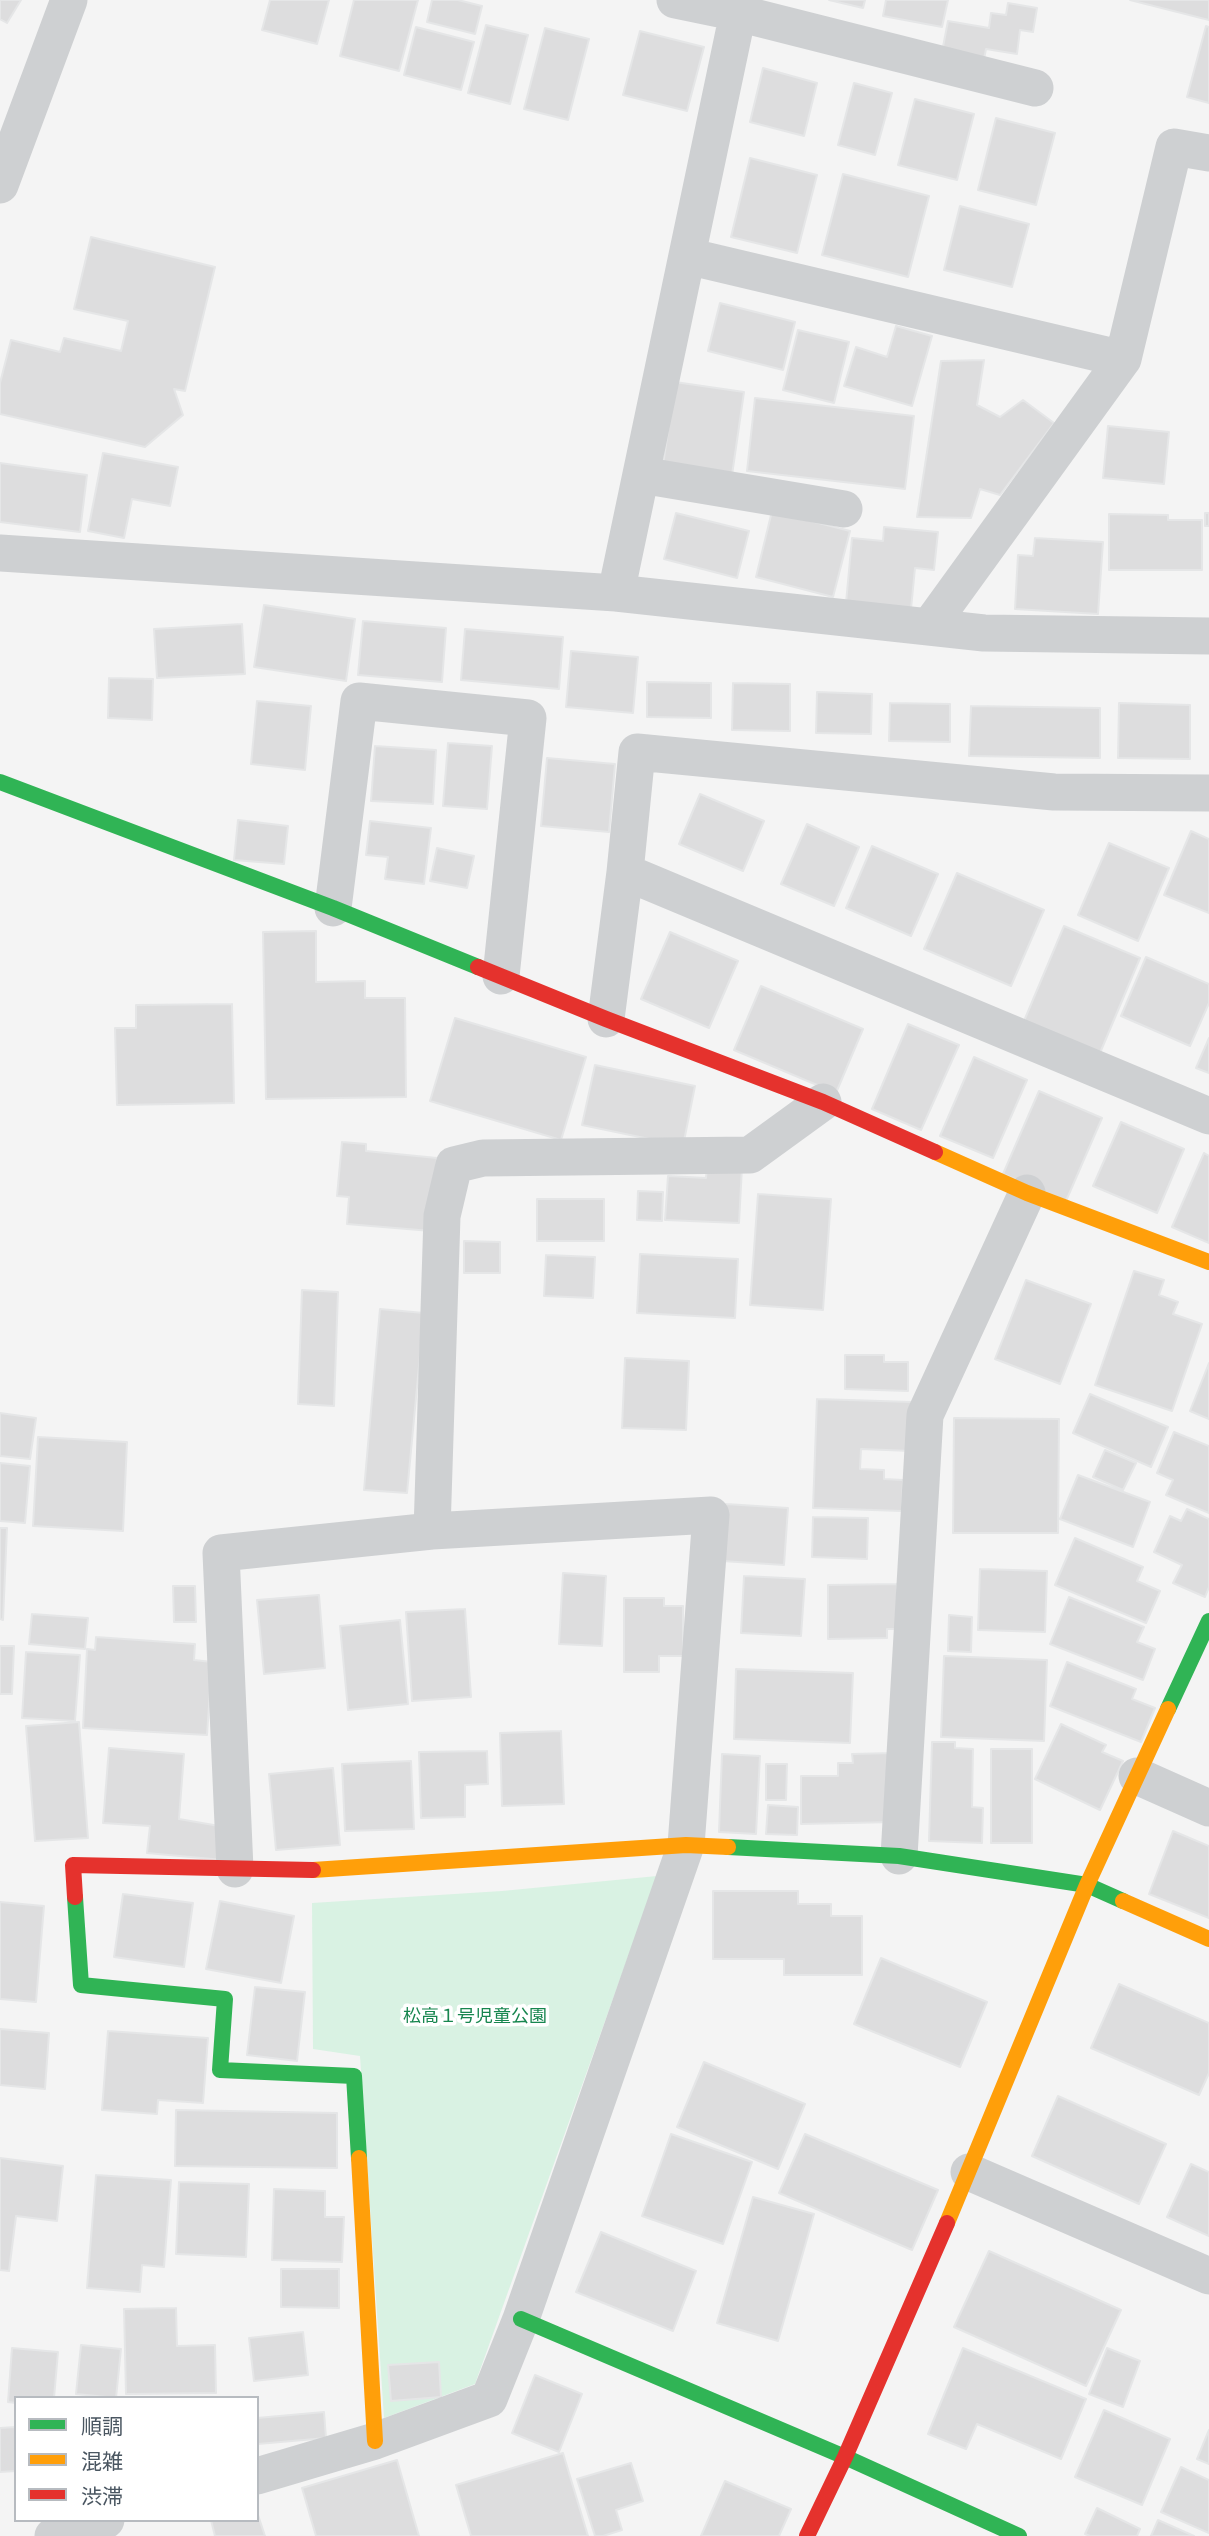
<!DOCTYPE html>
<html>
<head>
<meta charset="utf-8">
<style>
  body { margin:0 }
  #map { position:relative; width:1209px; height:2536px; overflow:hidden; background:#f4f4f4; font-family:Mulish,"Noto Sans JP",sans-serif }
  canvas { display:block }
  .legend { position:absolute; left:14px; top:2396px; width:245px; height:126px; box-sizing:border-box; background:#fff; border:2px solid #b7bbc0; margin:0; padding:9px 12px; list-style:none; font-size:21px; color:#4a5661 }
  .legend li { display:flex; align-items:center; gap:14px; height:35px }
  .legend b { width:35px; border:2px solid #b7bbc0 }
</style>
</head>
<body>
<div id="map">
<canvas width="1209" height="2536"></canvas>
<ul class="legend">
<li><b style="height:9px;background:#30b455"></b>順調</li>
<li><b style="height:9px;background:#ff9f0a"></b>混雑</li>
<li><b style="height:9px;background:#e5322d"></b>渋滞</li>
</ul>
</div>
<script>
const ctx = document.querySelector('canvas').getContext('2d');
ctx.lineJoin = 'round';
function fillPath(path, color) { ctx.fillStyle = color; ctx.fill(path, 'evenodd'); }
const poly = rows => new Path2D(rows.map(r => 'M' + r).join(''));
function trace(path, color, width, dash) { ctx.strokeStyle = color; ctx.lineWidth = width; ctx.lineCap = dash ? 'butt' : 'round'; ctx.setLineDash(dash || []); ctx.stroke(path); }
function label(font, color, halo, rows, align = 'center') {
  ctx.font = font + ' Mulish,"Noto Sans JP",sans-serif'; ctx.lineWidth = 7; ctx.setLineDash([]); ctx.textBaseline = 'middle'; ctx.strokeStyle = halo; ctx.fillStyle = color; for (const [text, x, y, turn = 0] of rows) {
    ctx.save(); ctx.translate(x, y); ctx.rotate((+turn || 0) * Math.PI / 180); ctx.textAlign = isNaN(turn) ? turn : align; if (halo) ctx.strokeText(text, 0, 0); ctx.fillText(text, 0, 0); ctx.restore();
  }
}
const green = poly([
  [657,1876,475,2384,384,2418,360,2056,313,2049,312,1903,502,1891]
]);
const building = poly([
  [0,0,21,0,7,23,0,19,0,0],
  [270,0,329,0,317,44,262,30,270,0],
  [354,0,418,0,399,71,340,56,354,0],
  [432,0,458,0,482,6,475,34,427,22,432,0],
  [829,0,865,0,863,8,829,0],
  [886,0,948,0,942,27,883,16,886,0],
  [1130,0,1209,0,1209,20,1130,0],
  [1008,3,1037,8,1033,32,1020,30,1017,54,986,49,984,59,942,52,948,21,989,28,991,13,1006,15,1008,3],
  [486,25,528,35,510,104,468,93,486,25],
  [1206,26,1209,27,1209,103,1187,97,1206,26],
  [416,27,474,42,461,90,404,75,416,27],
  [545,28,589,39,568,120,524,109,545,28],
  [640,31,704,47,687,111,623,95,640,31],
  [763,68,817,83,804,136,750,122,763,68],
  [854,83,892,93,875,155,838,145,854,83],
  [915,99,974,114,957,180,898,165,915,99],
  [996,118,1055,133,1036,205,978,190,996,118],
  [750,158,817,175,797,253,731,237,750,158],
  [843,174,929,196,908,277,822,255,843,174],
  [960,206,1029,224,1012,287,944,270,960,206],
  [91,237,215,267,185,391,174,389,183,415,145,447,0,414,0,383,11,340,60,352,64,338,121,351,128,321,74,309,91,237],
  [720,303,795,322,783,370,708,351,720,303],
  [896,326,932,336,912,406,844,386,856,347,887,357,896,326],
  [798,330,849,342,834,403,783,390,798,330],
  [984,360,977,405,1000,417,1023,400,1054,423,1000,495,980,489,971,518,917,517,941,361,984,360],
  [675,382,744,392,732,475,663,465,675,382],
  [755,398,914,416,905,489,747,471,755,398],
  [1108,426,1169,432,1164,484,1103,478,1108,426],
  [103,453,178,467,170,506,132,499,124,538,88,531,103,453],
  [0,463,87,475,80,532,0,522,0,463],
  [772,511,850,531,833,597,756,577,772,511],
  [676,513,749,531,737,578,664,559,676,513],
  [1205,513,1209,513,1209,526,1205,526,1205,513],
  [1109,514,1168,515,1168,520,1202,520,1202,570,1109,570,1109,514],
  [884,527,938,532,934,570,915,568,911,609,846,603,852,538,883,541,884,527],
  [1035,538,1103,542,1098,614,1015,609,1018,555,1033,556,1035,538],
  [264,605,355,619,346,681,254,667,264,605],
  [363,621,446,628,442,682,358,675,363,621],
  [242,624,245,674,157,678,154,629,242,624],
  [465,629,563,637,559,689,461,680,465,629],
  [571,651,638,657,633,713,566,707,571,651],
  [109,678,153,679,152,720,108,718,109,678],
  [647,682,711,683,711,718,647,717,647,682],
  [733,683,790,684,790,731,732,730,733,683],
  [817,692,872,694,871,734,816,733,817,692],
  [257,701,311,706,305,770,251,764,257,701],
  [890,703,950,704,950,742,889,741,890,703],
  [1119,703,1190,705,1190,759,1118,758,1119,703],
  [971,706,1100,708,1100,758,969,756,971,706],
  [448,743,492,746,487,809,443,806,448,743],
  [375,746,436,750,433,804,371,801,375,746],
  [547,758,615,764,609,832,541,826,547,758],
  [700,794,764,821,743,871,679,844,700,794],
  [238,820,288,826,284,864,234,860,238,820],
  [370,821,431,828,424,884,385,879,388,857,366,855,370,821],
  [807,824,859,847,834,906,781,884,807,824],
  [1191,831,1209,839,1209,913,1164,895,1191,831],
  [1109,843,1169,868,1138,941,1078,915,1109,843],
  [872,846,938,874,911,936,846,908,872,846],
  [437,848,474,856,467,888,430,881,437,848],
  [957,873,1044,910,1011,986,924,949,957,873],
  [1064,926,1140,958,1100,1053,1024,1021,1064,926],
  [316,931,316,982,365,981,365,998,405,998,406,1097,266,1099,263,932,316,931],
  [670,932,738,961,709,1028,641,999,670,932],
  [1146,957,1209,984,1209,1003,1190,1046,1121,1016,1146,957],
  [761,986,863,1029,836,1093,734,1050,761,986],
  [232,1004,234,1103,117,1105,115,1028,136,1028,136,1005,232,1004],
  [455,1018,586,1057,561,1140,430,1101,455,1018],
  [908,1024,959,1045,921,1130,872,1109,908,1024],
  [1209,1038,1209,1073,1196,1068,1209,1038],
  [974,1057,1027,1080,993,1158,940,1136,974,1057],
  [595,1065,695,1086,683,1146,582,1125,595,1065],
  [1039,1091,1102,1118,1066,1201,1003,1174,1039,1091],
  [1121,1122,1184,1149,1157,1213,1093,1186,1121,1122],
  [342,1142,366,1144,366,1151,437,1158,431,1231,347,1224,349,1197,337,1196,342,1142],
  [1204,1153,1209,1156,1209,1243,1172,1227,1204,1153],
  [707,1165,742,1167,739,1223,665,1220,668,1176,706,1178,707,1165],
  [638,1191,663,1192,662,1221,637,1220,638,1191],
  [758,1194,831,1199,823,1310,750,1305,758,1194],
  [537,1199,604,1199,604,1241,537,1241,537,1199],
  [464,1241,500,1242,500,1273,464,1273,464,1241],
  [640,1254,738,1259,735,1318,637,1313,640,1254],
  [546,1255,595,1257,593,1298,544,1296,546,1255],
  [1134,1271,1164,1280,1159,1295,1178,1302,1173,1314,1202,1324,1172,1411,1095,1385,1134,1271],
  [1026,1280,1091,1304,1060,1384,995,1359,1026,1280],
  [302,1290,338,1292,334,1406,298,1404,302,1290],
  [380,1309,424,1313,407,1493,364,1490,380,1309],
  [845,1355,884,1355,884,1362,908,1362,908,1391,845,1389,845,1355],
  [625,1358,689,1361,686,1430,622,1428,625,1358],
  [1209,1363,1209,1419,1190,1411,1209,1363],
  [1090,1394,1168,1427,1151,1467,1073,1433,1090,1394],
  [817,1399,912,1402,911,1451,861,1449,860,1469,884,1470,884,1479,903,1480,902,1511,813,1508,817,1399],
  [0,1413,36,1418,30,1459,0,1456,0,1413],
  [954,1418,1059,1419,1058,1533,953,1533,954,1418],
  [1174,1432,1209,1446,1209,1513,1166,1495,1173,1480,1157,1473,1174,1432],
  [38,1437,127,1442,123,1531,33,1526,38,1437],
  [1105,1450,1136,1463,1123,1490,1093,1477,1105,1450],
  [0,1463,30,1466,25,1523,0,1521,0,1463],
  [1078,1475,1150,1502,1133,1547,1060,1519,1078,1475],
  [726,1504,788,1508,784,1565,722,1561,726,1504],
  [1187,1509,1209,1519,1209,1587,1205,1597,1173,1583,1182,1565,1154,1552,1170,1516,1181,1521,1187,1509],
  [813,1517,868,1518,867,1559,812,1557,813,1517],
  [0,1528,7,1528,3,1620,0,1619,0,1528],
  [1075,1538,1143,1567,1137,1581,1160,1591,1146,1623,1055,1585,1075,1538],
  [980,1569,1047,1571,1045,1632,978,1630,980,1569],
  [563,1573,606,1576,602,1646,559,1644,563,1573],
  [744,1576,805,1579,801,1636,741,1633,744,1576],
  [897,1584,898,1629,887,1629,887,1638,828,1639,828,1585,897,1584],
  [173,1586,195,1586,196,1622,174,1622,173,1586],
  [319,1595,325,1668,264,1674,257,1600,319,1595],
  [1069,1597,1144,1627,1137,1642,1155,1649,1143,1680,1050,1644,1069,1597],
  [624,1598,664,1598,664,1606,683,1606,683,1656,659,1656,659,1672,624,1672,624,1598],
  [465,1609,471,1697,412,1701,406,1612,465,1609],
  [32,1614,88,1618,85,1649,29,1644,32,1614],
  [949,1615,972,1617,971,1652,948,1651,949,1615],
  [400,1620,408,1704,348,1710,340,1626,400,1620],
  [96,1637,195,1644,194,1660,212,1662,207,1735,83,1728,87,1649,95,1650,96,1637],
  [0,1646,14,1646,12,1694,0,1694,0,1646],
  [26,1652,80,1655,75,1721,22,1718,26,1652],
  [944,1656,1047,1660,1044,1741,941,1737,944,1656],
  [1067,1662,1136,1689,1132,1699,1155,1708,1141,1742,1050,1706,1067,1662],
  [736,1669,853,1673,850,1743,734,1739,736,1669],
  [79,1722,88,1838,35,1841,26,1726,79,1722],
  [1061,1724,1106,1745,1102,1752,1123,1761,1100,1810,1035,1779,1061,1724],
  [561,1731,564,1804,502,1806,500,1733,561,1731],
  [932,1742,955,1742,955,1748,973,1749,972,1807,983,1808,982,1843,929,1841,932,1742],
  [109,1748,184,1754,179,1819,225,1827,223,1860,147,1853,150,1826,103,1823,109,1748],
  [991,1749,1032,1749,1032,1843,991,1843,991,1749],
  [487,1751,488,1784,465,1785,465,1817,421,1818,419,1752,487,1751],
  [893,1753,895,1822,801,1824,801,1776,838,1776,838,1763,853,1763,852,1754,893,1753],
  [722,1754,760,1756,756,1834,719,1832,722,1754],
  [411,1761,414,1829,345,1831,342,1764,411,1761],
  [766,1764,787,1764,786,1800,766,1800,766,1764],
  [333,1768,340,1845,276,1850,269,1774,333,1768],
  [768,1805,798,1807,797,1835,766,1834,768,1805],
  [1173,1831,1209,1846,1209,1918,1149,1894,1173,1831],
  [713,1891,798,1891,798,1904,831,1904,831,1916,862,1916,862,1975,784,1975,784,1959,713,1959,713,1891],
  [123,1894,193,1903,184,1967,114,1957,123,1894],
  [220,1901,294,1916,281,1983,206,1969,220,1901],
  [0,1902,44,1906,36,2002,0,1999,0,1902],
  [881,1958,987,2002,960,2067,854,2024,881,1958],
  [1119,1984,1209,2023,1209,2073,1199,2095,1091,2048,1119,1984],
  [255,1987,305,1992,297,2061,247,2055,255,1987],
  [0,2029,49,2033,45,2089,0,2085,0,2029],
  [108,2031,208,2038,203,2103,158,2100,157,2114,102,2110,108,2031],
  [704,2062,805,2104,778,2169,677,2127,704,2062],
  [1058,2096,1166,2144,1139,2204,1032,2156,1058,2096],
  [176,2110,337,2113,337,2168,175,2166,176,2110],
  [671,2134,752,2162,723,2244,642,2216,671,2134],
  [805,2134,938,2190,912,2250,779,2193,805,2134],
  [0,2158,63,2166,57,2221,16,2216,9,2271,0,2270,0,2158],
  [1191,2164,1209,2172,1209,2236,1167,2217,1191,2164],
  [96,2175,171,2180,164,2267,142,2265,140,2292,87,2288,96,2175],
  [179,2182,249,2184,246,2257,176,2254,179,2182],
  [274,2189,325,2191,325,2217,344,2217,342,2262,272,2260,274,2189],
  [753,2197,814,2214,778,2341,717,2323,753,2197],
  [601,2232,696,2271,673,2331,576,2292,601,2232],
  [989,2251,1121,2310,1086,2386,954,2327,989,2251],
  [281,2269,339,2269,339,2308,281,2307,281,2269],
  [176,2308,177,2346,215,2345,216,2393,126,2394,124,2309,176,2308],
  [303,2332,308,2375,254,2381,249,2338,303,2332],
  [81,2345,121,2349,116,2398,76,2394,81,2345],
  [12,2348,58,2352,54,2398,16,2398,16,2403,8,2402,12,2348],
  [963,2348,1086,2399,1061,2459,977,2424,966,2449,928,2434,963,2348],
  [1107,2348,1140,2361,1123,2407,1089,2394,1107,2348],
  [439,2362,441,2397,391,2401,388,2365,439,2362],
  [535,2375,582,2394,559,2452,512,2433,535,2375],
  [1104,2410,1170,2439,1142,2505,1075,2477,1104,2410],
  [324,2412,326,2438,258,2444,257,2418,324,2412],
  [16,2427,16,2471,0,2472,0,2428,16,2427],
  [1209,2430,1209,2464,1197,2459,1209,2430],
  [563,2453,588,2536,471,2536,456,2485,563,2453],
  [397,2460,419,2536,316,2536,302,2488,397,2460],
  [631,2463,643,2501,616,2510,622,2530,603,2536,595,2536,577,2479,631,2463],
  [1181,2467,1209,2480,1209,2533,1161,2512,1181,2467],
  [725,2481,791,2509,779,2536,701,2536,725,2481],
  [1097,2508,1140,2529,1137,2536,1090,2536,1085,2534,1097,2508],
  [257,2512,265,2536,215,2536,211,2520,257,2520,257,2512],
  [1158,2520,1194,2536,1151,2536,1158,2520]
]);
const street = poly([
  [738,13,1035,88],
  [0,185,69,0],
  [687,256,1123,359,929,627],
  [1123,359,1174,147,1209,153],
  [641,475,844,509],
  [0,553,616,593,984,633,1209,636],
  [616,593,738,13,675,0],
  [625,872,1209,1116],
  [333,908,359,701,528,718,501,976],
  [606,1019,625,872,637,752,1054,792,1209,793],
  [432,1531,442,1216,454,1165,483,1158,750,1155,823,1102],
  [1137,1776,1209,1808],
  [899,1856,925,1415,1027,1193],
  [235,1869,221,1553,432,1531,711,1515,686,1845,521,2319,489,2399,375,2441,257,2476],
  [969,2172,1209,2276],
  [53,2536,106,2520]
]);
const fast = poly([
  [0,782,333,908,478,967],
  [1168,1709,1209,1621],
  [728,1847,899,1856,1087,1885,1123,1901],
  [75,1897,81,1985,225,1999,220,2070,354,2076,359,2158],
  [521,2319,845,2457,1019,2536]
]);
const slow = poly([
  [935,1152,1027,1193,1209,1262],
  [313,1870,686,1845,728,1847],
  [1123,1901,1209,1939],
  [359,2158,375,2441],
  [947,2223,1087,1885,1168,1709]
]);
const jam = poly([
  [478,967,606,1019,823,1102,935,1152],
  [75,1897,73,1865,313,1870],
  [807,2536,845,2457,947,2223]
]);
const parkNames = [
  ["松高１号児童公園",475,2017]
];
fillPath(green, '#d9f2e3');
fillPath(building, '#ddddde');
trace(building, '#e5e6e7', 2);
trace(street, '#ced0d2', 37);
trace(fast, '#30b455', 16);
trace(slow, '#ff9f0a', 16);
trace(jam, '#e5322d', 16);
label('18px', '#17864f', '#fff', parkNames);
</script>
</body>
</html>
